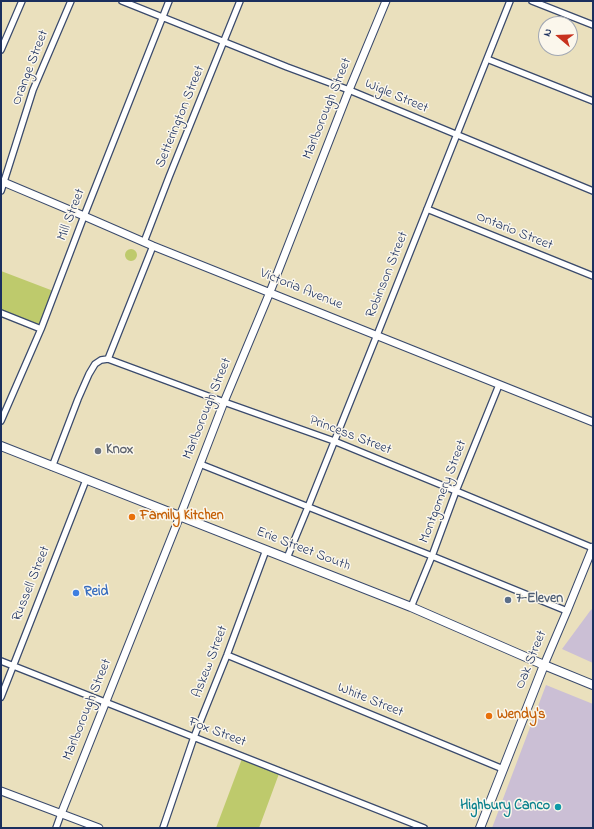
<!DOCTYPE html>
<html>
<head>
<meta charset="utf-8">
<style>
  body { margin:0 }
  #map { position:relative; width:594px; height:829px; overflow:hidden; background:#eae0bd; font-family:"Indie Flower",sans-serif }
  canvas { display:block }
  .frame { position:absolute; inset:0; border:2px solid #1b2f5e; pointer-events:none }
  .north { position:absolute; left:538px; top:16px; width:40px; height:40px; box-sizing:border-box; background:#fbf7ec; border:1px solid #a1a7b3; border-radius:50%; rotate:289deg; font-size:11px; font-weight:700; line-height:16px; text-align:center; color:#1b2f5e }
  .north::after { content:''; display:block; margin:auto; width:14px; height:18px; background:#c8321e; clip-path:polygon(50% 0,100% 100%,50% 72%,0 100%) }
</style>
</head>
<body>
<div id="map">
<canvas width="594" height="829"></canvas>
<div class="frame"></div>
<div class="north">N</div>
</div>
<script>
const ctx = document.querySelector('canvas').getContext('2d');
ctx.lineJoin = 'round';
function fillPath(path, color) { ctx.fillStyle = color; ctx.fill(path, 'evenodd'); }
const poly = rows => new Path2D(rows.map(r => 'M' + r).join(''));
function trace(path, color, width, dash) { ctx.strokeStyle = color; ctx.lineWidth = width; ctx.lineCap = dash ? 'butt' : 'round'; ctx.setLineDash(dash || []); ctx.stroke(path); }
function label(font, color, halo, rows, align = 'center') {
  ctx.font = font + ' "Indie Flower",sans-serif'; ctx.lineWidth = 3; ctx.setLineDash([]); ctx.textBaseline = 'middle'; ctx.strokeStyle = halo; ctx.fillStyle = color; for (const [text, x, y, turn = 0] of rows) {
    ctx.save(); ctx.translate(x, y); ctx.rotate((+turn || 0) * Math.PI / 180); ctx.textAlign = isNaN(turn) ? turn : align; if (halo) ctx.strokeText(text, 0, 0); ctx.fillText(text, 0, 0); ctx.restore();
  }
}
const industrial = poly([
  [593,608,593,663,562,649,590,611],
  [546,685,593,704,593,828,492,828]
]);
const green = poly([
  '125 255a6 6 0 1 1 12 0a6 6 0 1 1-12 0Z',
  [1,271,56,292,41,329,1,313],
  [243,756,280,771,259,828,216,828]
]);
const minor = poly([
  [122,1,287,67,349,90,593,191],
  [532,1,593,25],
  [1,50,22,1],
  [487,59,593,101],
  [1,191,33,90,71,1],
  [427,209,593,276],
  [144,242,169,177,240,1],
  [1,313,41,329],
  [108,359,153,246],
  [1,421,41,329,84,216,169,1],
  [200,464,432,556,567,611],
  [52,467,78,399,89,374,95,364,101,360,108,359,224,402,334,441,456,491,593,548],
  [287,558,308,507,377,335,510,1],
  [411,607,432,556,456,491,499,385],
  [227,655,503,769],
  [1,661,424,828],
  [1,697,86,480],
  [56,828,61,814],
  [163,828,194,737,227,655,266,550]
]);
const tertiary = poly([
  [1,181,84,216,153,246,593,422],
  [544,665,567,611,593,547],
  [1,791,99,828],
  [61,814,180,516,224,402,270,292,349,90,386,1]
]);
const secondary = poly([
  [1,446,411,607,544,665,593,685],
  [480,828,544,665]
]);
const markers = [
  [98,451,4,"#6b7280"],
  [132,517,4,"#e8710a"],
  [76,593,4,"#3f7fe0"],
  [508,600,4,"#5c6f8a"],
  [489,716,4,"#e8710a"],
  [558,807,4,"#0f9aa8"]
];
const streetNames = [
  ["Orange Street",31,68,-69],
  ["Wigle Street",396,97,23],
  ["Marlborough Street",328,109,-68],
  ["Setterington Street",181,117,-68],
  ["Mill Street",72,215,-69],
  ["Ontario Street",514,232,22],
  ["Robinson Street",388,275,-68],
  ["Victoria Avenue",301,290,22],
  ["Marlborough Street",208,409,-68],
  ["Princess Street",350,436,21],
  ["Montgomery Street",444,492,-69],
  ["Erie Street South",303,550,21],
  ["Russell Street",32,584,-68],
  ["Oak Street",532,660,-68],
  ["Askew Street",211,662,-69],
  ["White Street",370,701,22],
  ["Marlborough Street",88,710,-68],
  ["Fox Street",217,733,21]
];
const worshipNames = [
  ["Knox",106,451]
];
const foodNames = [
  ["Family Kitchen",140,517],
  ["Wendy's",497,716]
];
const shopNames = [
  ["Reid",84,593]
];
const serviceNames = [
  ["7-Eleven",516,600]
];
const cultureNames = [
  ["Highbury Canco",550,807]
];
fillPath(industrial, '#cbbfd5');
fillPath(green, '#beca6c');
trace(minor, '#3a4a6c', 8);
trace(tertiary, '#3a4a6c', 9);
trace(secondary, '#3a4a6c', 10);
trace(minor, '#fff', 5.5);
trace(tertiary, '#fff', 7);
trace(secondary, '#fff', 8);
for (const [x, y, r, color] of markers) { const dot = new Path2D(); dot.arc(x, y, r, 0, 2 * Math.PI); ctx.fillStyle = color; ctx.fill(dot); trace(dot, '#fbf7ec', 1.5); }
label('14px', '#1b2f5e', '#fbf7ec', streetNames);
label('bold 14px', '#5b616d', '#fbf7ec', worshipNames, 'left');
label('bold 14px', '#c56008', '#fbf7ec', foodNames, 'left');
label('bold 14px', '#366cbe', '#fbf7ec', shopNames, 'left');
label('bold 14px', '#4e5e75', '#fbf7ec', serviceNames, 'left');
label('bold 14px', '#0d838f', '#fbf7ec', cultureNames, 'right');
</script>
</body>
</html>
